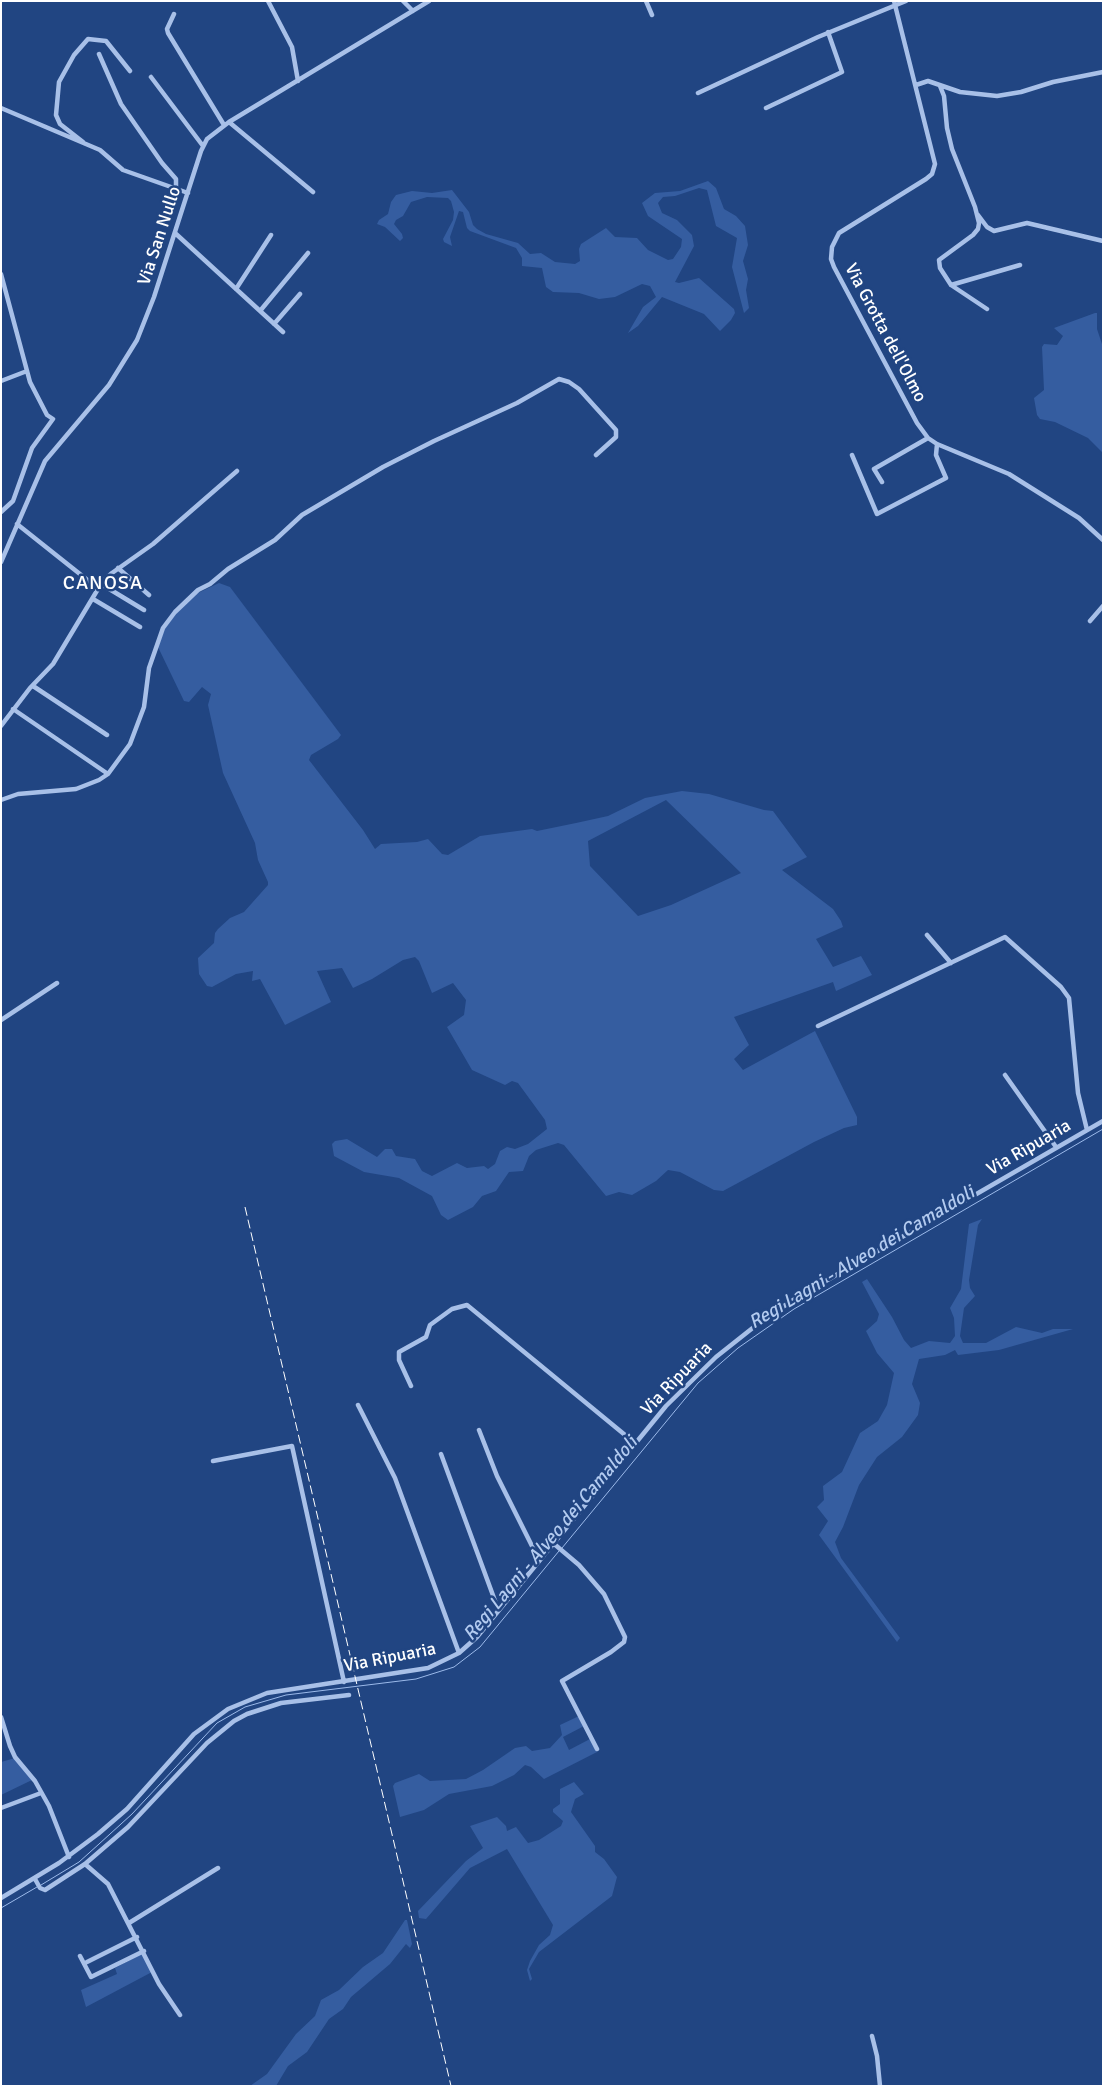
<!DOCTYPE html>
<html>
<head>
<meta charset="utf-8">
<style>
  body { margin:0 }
  #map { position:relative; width:1104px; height:2087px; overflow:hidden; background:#214582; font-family:Signika,sans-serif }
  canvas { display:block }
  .frame { position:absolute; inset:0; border:2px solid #fff; pointer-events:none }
</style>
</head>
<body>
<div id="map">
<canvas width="1104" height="2087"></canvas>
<div class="frame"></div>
</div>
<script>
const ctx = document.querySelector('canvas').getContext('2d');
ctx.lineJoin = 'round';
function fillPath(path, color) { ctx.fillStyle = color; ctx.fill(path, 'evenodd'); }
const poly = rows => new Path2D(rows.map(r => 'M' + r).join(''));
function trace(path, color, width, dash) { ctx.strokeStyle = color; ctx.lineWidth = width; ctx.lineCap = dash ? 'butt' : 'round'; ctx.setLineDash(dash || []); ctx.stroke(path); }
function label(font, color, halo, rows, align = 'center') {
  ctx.font = font + ' Signika,sans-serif'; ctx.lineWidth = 5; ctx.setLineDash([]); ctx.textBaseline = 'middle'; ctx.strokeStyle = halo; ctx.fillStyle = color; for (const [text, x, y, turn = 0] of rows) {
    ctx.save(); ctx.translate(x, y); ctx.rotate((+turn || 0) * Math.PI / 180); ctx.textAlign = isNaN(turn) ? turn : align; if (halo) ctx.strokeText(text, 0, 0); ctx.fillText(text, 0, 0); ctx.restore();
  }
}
const green = poly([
  [708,181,716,188,724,209,736,216,745,226,748,245,743,261,748,279,746,290,749,308,744,313,732,267,737,238,716,226,707,190,699,188,675,196,663,197,658,203,662,213,677,220,692,235,694,246,675,282,679,283,699,278,734,309,735,313,731,320,720,331,704,314,662,297,638,326,628,333,643,307,656,297,650,286,642,284,615,297,599,299,579,293,553,292,546,287,542,268,522,266,522,258,516,248,470,231,467,228,463,212,459,211,450,237,452,246,444,242,443,239,453,220,454,212,451,201,448,198,427,197,411,202,403,216,396,220,394,224,402,234,403,238,400,241,385,227,377,224,379,220,388,214,391,202,396,195,412,191,432,193,452,190,469,212,473,225,477,229,486,234,518,243,530,254,541,253,555,262,575,264,580,261,579,249,581,244,606,228,615,237,637,238,648,250,668,260,673,259,681,247,682,239,648,216,642,203,655,193,680,191],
  [1095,313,1097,313,1097,329,1103,347,1103,453,1088,438,1055,422,1040,419,1037,415,1034,398,1044,390,1042,347,1044,344,1057,345,1063,336,1054,328],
  [219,583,230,587,341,735,338,739,311,755,309,760,363,830,375,849,381,844,417,842,428,839,442,854,448,855,480,836,532,829,537,831,576,823,608,816,645,798,682,791,709,794,764,810,773,811,807,857,782,870,833,909,841,921,843,927,816,939,833,967,861,956,872,975,836,991,833,982,734,1017,749,1045,734,1059,743,1070,815,1031,857,1117,857,1125,844,1128,814,1142,723,1191,714,1190,680,1172,668,1170,656,1181,632,1195,619,1192,606,1196,564,1145,558,1143,536,1150,529,1156,523,1171,509,1172,496,1191,482,1196,473,1207,448,1220,441,1215,432,1196,399,1178,364,1172,334,1156,332,1144,335,1141,347,1139,377,1157,385,1149,392,1149,396,1156,415,1159,422,1171,432,1176,457,1163,467,1168,484,1166,488,1169,495,1164,500,1151,507,1147,515,1149,528,1144,547,1129,545,1120,518,1083,512,1081,505,1085,472,1070,447,1027,464,1015,466,1000,453,983,432,993,419,961,415,957,403,960,372,979,353,988,342,968,317,971,331,1002,285,1025,260,979,252,981,253,971,236,974,212,987,207,986,199,974,198,958,214,943,215,933,218,929,230,918,244,912,268,885,268,882,258,860,255,843,223,773,208,705,211,694,202,687,189,702,184,701,158,647,165,628,181,608,198,593],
  [666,800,741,873,671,905,638,916,590,866,588,841],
  [982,1219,978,1225,969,1280,970,1288,975,1296,964,1308,960,1336,963,1343,986,1343,1016,1327,1042,1333,1053,1329,1073,1329,999,1350,958,1355,955,1350,945,1355,919,1359,912,1384,920,1403,918,1415,902,1437,877,1457,859,1485,843,1527,835,1542,841,1558,900,1638,897,1642,819,1535,828,1521,817,1507,824,1500,823,1486,842,1472,860,1433,878,1421,887,1405,894,1373,877,1353,866,1331,877,1321,879,1314,862,1282,867,1279,892,1317,904,1340,911,1348,929,1341,950,1343,955,1336,954,1318,950,1308,961,1289,969,1224],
  [579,1716,584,1726,563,1737,569,1750,590,1739,597,1752,544,1779,531,1767,525,1765,514,1775,492,1786,449,1794,424,1810,400,1817,393,1786,395,1783,419,1774,430,1781,466,1779,483,1770,515,1748,526,1746,532,1751,550,1748,562,1735,560,1725],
  [15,1758,32,1780,1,1795,1,1762],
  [574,1782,584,1794,575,1799,571,1812,595,1846,595,1852,604,1859,617,1877,612,1896,539,1952,529,1969,532,1979,530,1981,527,1970,530,1961,539,1945,550,1935,553,1925,507,1849,470,1868,426,1919,419,1918,418,1911,466,1861,483,1848,470,1826,497,1817,506,1826,507,1831,516,1827,528,1843,539,1840,561,1826,563,1821,553,1812,553,1809,560,1804,560,1789],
  [405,1920,407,1920,412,1944,410,1948,406,1944,390,1964,351,1997,343,2009,329,2019,307,2052,288,2066,276,2086,250,2086,267,2074,296,2034,315,2016,321,2000,339,1990,363,1967,383,1953],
  [143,1953,152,1972,86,2007,81,1990,117,1974,115,1968]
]);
const stream = poly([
  [562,1548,698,1383,738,1348,794,1309,1103,1129],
  [41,1885,79,1862,99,1844,132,1814,217,1723,245,1707,286,1695,416,1679,454,1667,480,1647,559,1551],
  [1,1908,37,1887]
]);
const minor = poly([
  [268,1,292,47,298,81],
  [403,1,413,11],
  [646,1,652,15],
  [894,1,935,164,932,174,926,179,839,233,832,247,831,259,834,267,917,423,928,438,937,444,1009,474,1079,518,1103,540],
  [174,14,167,29,168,33,224,125],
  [99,54,121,104,162,163,176,179,176,189],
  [151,77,203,146],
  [916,85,928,81,960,92,997,96,1021,92,1053,82,1103,72],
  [940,86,944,96,947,128,952,149,975,207,979,223,978,229,973,235,939,260,940,268,951,285,987,309],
  [698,93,818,37,906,1],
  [1,108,100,150,123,170,188,193],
  [766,108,842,72,828,32],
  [229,122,313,192],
  [83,142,60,124,56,115,59,82,74,55,88,39,106,41,130,71],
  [978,215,987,227,994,231,1027,223,1103,241],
  [175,233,283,332],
  [1,274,30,382,47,415,53,419,32,448,13,501,1,512],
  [951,285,1020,265],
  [236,289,271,235],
  [260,311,308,253],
  [274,324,300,294],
  [1,381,27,371],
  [852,455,877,514,946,478,936,455,937,444],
  [882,482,874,469,928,438],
  [17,524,95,586,98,586,112,573,153,544,237,471],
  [1,562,45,461,109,385,137,340,154,297,201,151,207,139,229,122,429,1],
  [118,568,149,595],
  [93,599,140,627],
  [1090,621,1103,606],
  [33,686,107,735],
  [13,709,108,774],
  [1,726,30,688,53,664,101,584,144,610],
  [1,800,18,794,76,789,99,780,108,774,130,744,144,707,149,668,163,628,175,612,198,590,210,584,228,569,275,540,302,515,383,467,434,441,517,403,559,379,569,382,579,389,616,430,616,437,596,455],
  [927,935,951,963],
  [1,1020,57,983],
  [818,1026,1005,937,1061,987,1069,998,1078,1093,1087,1130],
  [1005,1075,1056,1147],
  [411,1386,399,1360,399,1352,426,1337,430,1325,452,1309,467,1305,636,1444],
  [358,1405,395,1478,459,1653],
  [479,1430,497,1476,539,1560],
  [441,1454,498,1609],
  [213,1461,292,1446,344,1682],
  [553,1543,579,1565,604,1594,625,1637,624,1642,611,1652,562,1681,597,1749],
  [1,1717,10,1746,15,1757,35,1781,49,1806,69,1857],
  [1,1808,41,1793],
  [85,1864,108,1884,159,1984,180,2015],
  [35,1879,40,1888,45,1890,85,1864,128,1827,207,1743,234,1721,247,1714,281,1703,349,1695],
  [1,1898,59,1863,98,1834,127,1809,194,1734,228,1709,267,1693,428,1668,459,1653,477,1637,666,1406,716,1357,764,1319,798,1297,1103,1121],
  [129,1923,218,1868],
  [80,1956,91,1977,144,1951],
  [87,1962,137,1937],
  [872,2036,877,2056,880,2086]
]);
const rail = poly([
  [245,1207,451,2086]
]);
const streetNames = [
  ["Via San Nullo",160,236,-72],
  ["Via Grotta dell'Olmo",885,333,62],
  ["Via Ripuaria",1029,1148,-30],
  ["Via Ripuaria",677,1379,-46],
  ["Via Ripuaria",390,1658,-11]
];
const waterNames = [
  ["Regi Lagni - Alveo dei Camaldoli",862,1258,-31],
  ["Regi Lagni - Alveo dei Camaldoli",551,1539,-50]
];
const quarterNames = [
  ["CANOSA",103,584]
];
fillPath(green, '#355da0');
trace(stream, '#9cbaea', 1);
trace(minor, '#a8c0e8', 4.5);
trace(rail, '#fff', 1, [9, 4]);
label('18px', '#fff', '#214582', streetNames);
label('italic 19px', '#b3cbf0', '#214582', waterNames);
ctx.letterSpacing = '1px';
label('20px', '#fff', '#214582', quarterNames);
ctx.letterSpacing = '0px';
</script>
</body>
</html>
